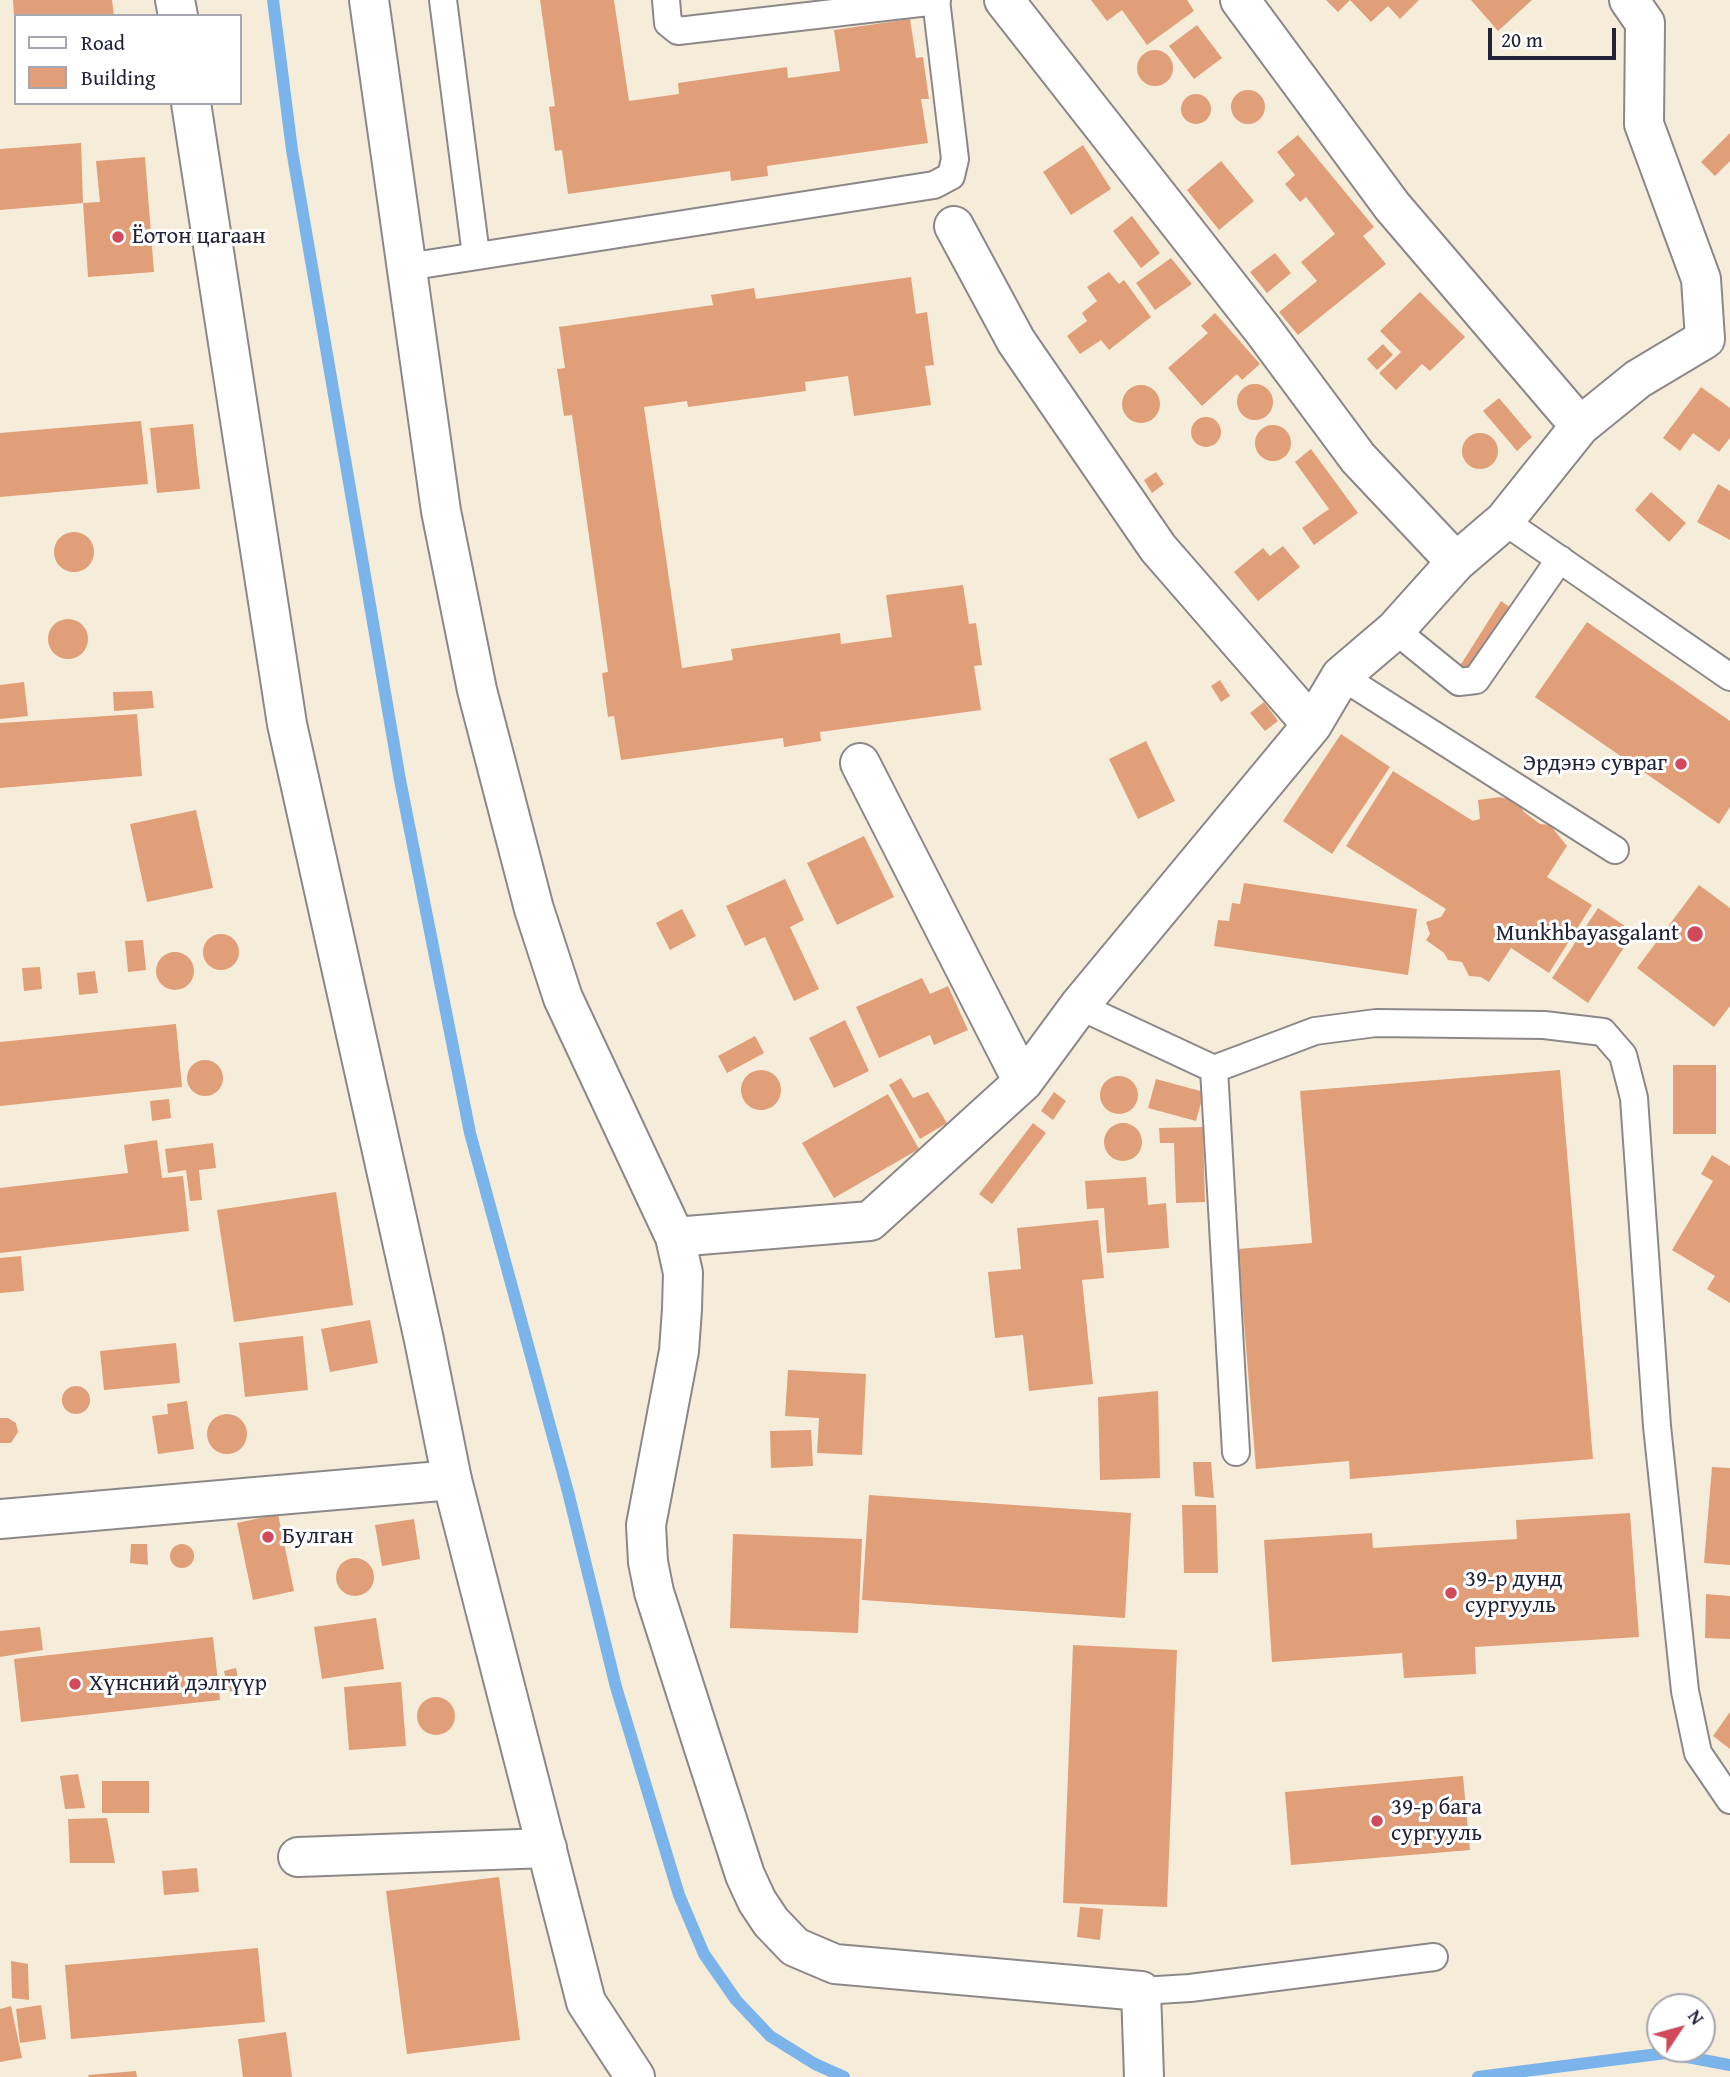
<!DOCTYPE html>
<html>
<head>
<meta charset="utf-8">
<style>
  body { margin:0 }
  #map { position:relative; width:1730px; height:2077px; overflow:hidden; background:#f5edd9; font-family:"Gentium Book Plus",serif }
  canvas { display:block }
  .legend { position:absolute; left:14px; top:14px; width:228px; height:91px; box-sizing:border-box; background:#fff; border:2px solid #a7a7b1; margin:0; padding:9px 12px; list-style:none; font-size:21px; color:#22223b }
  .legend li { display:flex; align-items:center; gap:14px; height:35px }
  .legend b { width:35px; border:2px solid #a7a7b1 }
  .north { position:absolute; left:1646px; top:1993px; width:70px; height:70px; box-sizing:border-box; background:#fff; border:2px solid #a7a7b1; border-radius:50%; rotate:54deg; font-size:19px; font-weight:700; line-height:28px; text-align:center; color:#22223b }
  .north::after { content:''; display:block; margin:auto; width:24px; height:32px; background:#d1495b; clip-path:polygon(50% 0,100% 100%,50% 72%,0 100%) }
  .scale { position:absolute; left:1488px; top:28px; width:128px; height:32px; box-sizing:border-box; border:4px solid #22223b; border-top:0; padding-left:9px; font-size:21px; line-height:24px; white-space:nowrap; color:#22223b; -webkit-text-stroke:5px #fff; paint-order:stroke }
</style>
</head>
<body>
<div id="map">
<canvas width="1730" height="2077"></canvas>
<ul class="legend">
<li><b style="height:9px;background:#fff"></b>Road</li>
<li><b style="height:19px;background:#e19f79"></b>Building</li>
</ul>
<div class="north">N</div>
<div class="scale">20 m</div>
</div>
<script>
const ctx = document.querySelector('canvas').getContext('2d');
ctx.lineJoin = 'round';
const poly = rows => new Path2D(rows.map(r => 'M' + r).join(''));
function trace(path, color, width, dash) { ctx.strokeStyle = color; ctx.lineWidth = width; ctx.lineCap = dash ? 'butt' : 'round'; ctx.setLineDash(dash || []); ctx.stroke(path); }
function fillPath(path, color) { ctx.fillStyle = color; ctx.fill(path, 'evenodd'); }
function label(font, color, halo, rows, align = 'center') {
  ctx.font = font + ' "Gentium Book Plus",serif'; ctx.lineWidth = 6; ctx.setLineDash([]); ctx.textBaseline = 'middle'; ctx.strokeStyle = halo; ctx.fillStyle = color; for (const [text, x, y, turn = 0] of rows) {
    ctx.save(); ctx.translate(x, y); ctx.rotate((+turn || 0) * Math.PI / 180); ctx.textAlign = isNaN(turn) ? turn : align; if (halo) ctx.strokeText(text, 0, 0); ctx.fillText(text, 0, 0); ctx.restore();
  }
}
const stream = poly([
  [273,0,292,150,400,780,470,1133,568,1492,616,1687,679,1895,704,1954,736,2000,770,2036,815,2064,844,2077],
  [1478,2077,1666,2053,1730,2065]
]);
const building = poly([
  [13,0,112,0,114,16,14,16],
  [540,0,614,0,629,101,679,94,678,83,787,67,788,78,840,71,834,30,910,19,916,58,923,57,929,99,921,99,928,143,767,166,768,176,731,181,730,171,568,194,562,150,555,151,549,107,555,106],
  [1091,0,1187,0,1194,11,1147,45,1122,10,1107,21],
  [1326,0,1419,0,1400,19,1388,6,1371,22,1350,0,1338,12],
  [1471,0,1532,0,1498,31],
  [1197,25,1222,58,1194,79,1169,46],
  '1137 68a18 18 0 1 1 36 0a18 18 0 1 1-36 0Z',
  '1231 107a17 17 0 1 1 34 0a17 17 0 1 1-34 0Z',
  '1181 109a15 15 0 1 1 30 0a15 15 0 1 1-30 0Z',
  [1730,133,1730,161,1715,176,1701,162],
  [1298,135,1374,227,1363,236,1386,264,1298,335,1279,312,1317,281,1301,262,1335,234,1306,197,1300,202,1285,184,1295,175,1277,152],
  [81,143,83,203,100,202,96,161,145,157,154,272,88,277,83,203,0,210,0,149],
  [1083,145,1111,189,1071,215,1043,172],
  [1221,161,1254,201,1219,230,1187,190],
  [1132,216,1160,253,1141,268,1113,231],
  [1275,253,1291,273,1267,293,1250,272],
  [1171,258,1192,284,1155,310,1136,283],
  [1109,272,1119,284,1124,280,1151,317,1109,350,1101,340,1080,354,1067,336,1087,321,1082,313,1097,301,1087,287],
  [911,277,916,314,927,312,934,365,925,366,931,405,854,416,848,376,805,382,806,391,688,407,687,401,644,407,682,668,733,660,731,649,840,633,841,644,892,637,886,595,963,585,969,624,976,623,982,665,974,666,981,710,820,732,821,741,784,747,783,738,621,760,614,716,608,717,602,673,608,672,572,415,564,416,557,369,565,368,559,327,713,305,711,295,754,288,756,299],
  [1420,292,1465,337,1430,371,1422,364,1396,390,1379,373,1401,352,1380,331],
  [1215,313,1260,364,1242,380,1237,374,1202,406,1168,368,1208,333,1201,326],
  [1383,344,1393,355,1377,370,1367,359],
  '1237 402a18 18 0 1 1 36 0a18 18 0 1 1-36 0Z',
  '1122 404a19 19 0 1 1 38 0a19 19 0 1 1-38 0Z',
  [1701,387,1730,408,1730,438,1719,452,1693,433,1680,451,1663,438],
  [1499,398,1532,437,1517,451,1483,411],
  '1191 432a15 15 0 1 1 30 0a15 15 0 1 1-30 0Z',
  [141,421,148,484,0,497,0,433],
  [193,424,200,489,157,493,150,428],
  '1255 443a18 18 0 1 1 36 0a18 18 0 1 1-36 0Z',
  '1462 451a18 18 0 1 1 36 0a18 18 0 1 1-36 0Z',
  [1311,449,1358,513,1314,545,1302,528,1329,509,1295,462],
  [1156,472,1164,484,1152,493,1144,480],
  [1718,484,1730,491,1730,540,1697,522],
  [1651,492,1686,523,1669,542,1635,510],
  '54 552a20 20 0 1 1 40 0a20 20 0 1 1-40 0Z',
  [1283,546,1300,567,1258,601,1234,572,1263,548,1270,556],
  [1501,601,1515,611,1470,680,1458,669],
  '48 639a20 20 0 1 1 40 0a20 20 0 1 1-40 0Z',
  [1587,622,1730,721,1730,807,1719,824,1535,697],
  [1220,680,1230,696,1221,702,1211,686],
  [24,682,28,716,0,719,0,685],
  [152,691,154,708,114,711,113,692],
  [1264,702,1278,721,1265,731,1250,713],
  [137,714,142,776,0,788,0,723],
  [1341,734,1390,767,1332,854,1283,821],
  [1146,741,1175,801,1138,819,1109,759],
  [1393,771,1473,821,1480,819,1478,800,1500,797,1518,802,1524,812,1540,824,1550,825,1567,846,1547,877,1592,905,1549,973,1511,948,1489,982,1481,977,1469,976,1462,962,1448,960,1444,953,1426,940,1430,934,1426,922,1441,917,1446,909,1346,846],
  [196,810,213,888,147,902,130,824],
  [864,836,894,897,837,925,807,863],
  [785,879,804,920,790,927,819,989,794,1001,765,937,745,946,726,906],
  [1244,883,1417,909,1408,975,1214,946,1218,920,1229,921,1232,903,1240,904],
  [1699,885,1730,908,1730,1006,1714,1027,1637,968],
  [1598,908,1634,932,1588,1003,1552,978],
  [682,909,696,936,670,950,656,923],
  '203 952a18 18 0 1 1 36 0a18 18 0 1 1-36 0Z',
  [143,940,146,970,128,972,125,941],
  '156 971a19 19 0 1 1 38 0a19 19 0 1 1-38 0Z',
  [40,967,42,989,24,991,22,968],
  [95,971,98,993,79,995,77,973],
  [922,978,930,994,948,986,968,1030,934,1045,930,1035,879,1058,856,1007],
  [845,1020,869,1071,834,1088,809,1038],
  [176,1024,182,1087,0,1106,0,1042],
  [755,1036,764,1053,727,1073,718,1056],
  '187 1078a18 18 0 1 1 36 0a18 18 0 1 1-36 0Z',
  [1673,1065,1716,1065,1716,1134,1673,1134],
  '741 1090a20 20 0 1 1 40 0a20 20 0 1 1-40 0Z',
  [1560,1070,1593,1459,1350,1479,1349,1461,1256,1469,1238,1249,1312,1243,1300,1091],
  '1100 1095a19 19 0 1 1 38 0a19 19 0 1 1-38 0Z',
  [901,1078,913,1098,928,1092,947,1123,920,1139,889,1085],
  [1156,1079,1204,1092,1196,1121,1148,1108],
  [1054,1092,1066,1101,1053,1120,1041,1111],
  [888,1094,919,1149,834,1198,802,1143],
  [169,1099,171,1118,152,1121,150,1101],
  [1033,1123,1046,1133,992,1204,979,1194],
  '1104 1142a19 19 0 1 1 38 0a19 19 0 1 1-38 0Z',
  [1203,1127,1205,1202,1176,1203,1174,1143,1160,1143,1159,1128],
  [157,1140,162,1178,183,1176,189,1231,0,1253,0,1188,128,1173,124,1145],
  [213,1143,216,1168,199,1170,202,1200,190,1201,186,1170,168,1173,165,1149],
  [1712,1155,1730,1166,1730,1303,1707,1289,1715,1276,1672,1250,1713,1181,1701,1174],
  [1146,1177,1148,1205,1166,1203,1169,1248,1107,1253,1104,1208,1087,1209,1085,1181],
  [336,1192,353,1305,234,1322,217,1210],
  [1098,1220,1104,1278,1082,1280,1093,1384,1029,1391,1023,1335,995,1338,988,1272,1021,1269,1017,1228],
  [21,1256,24,1291,0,1293,0,1258],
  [370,1320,378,1363,330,1372,321,1329],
  [303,1336,308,1390,245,1397,239,1343],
  [176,1343,180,1383,104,1390,100,1351],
  [788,1370,866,1374,862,1455,817,1453,819,1418,785,1416],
  '62 1400a14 14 0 1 1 28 0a14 14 0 1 1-28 0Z',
  [1158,1391,1160,1478,1100,1480,1098,1397],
  [187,1401,194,1449,158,1454,152,1416,168,1414,167,1404],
  '207 1434a20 20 0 1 1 40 0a20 20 0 1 1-40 0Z',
  [0,1418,8,1418,16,1423,18,1432,11,1443,0,1443],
  [811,1430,813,1466,771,1468,770,1431],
  [1193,1462,1211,1462,1214,1498,1195,1496],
  [1712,1467,1730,1468,1730,1565,1704,1563],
  [869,1495,1131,1513,1125,1618,862,1600],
  [1182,1505,1216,1505,1218,1573,1184,1573],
  [1630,1513,1639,1637,1475,1647,1476,1674,1404,1678,1402,1653,1272,1662,1264,1540,1372,1533,1373,1548,1517,1539,1516,1520],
  [278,1514,294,1591,253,1600,237,1523],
  [414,1519,420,1559,382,1566,375,1525],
  [733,1534,862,1539,858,1633,730,1628],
  '170 1556a12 12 0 1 1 24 0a12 12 0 1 1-24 0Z',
  [131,1544,147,1544,148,1565,130,1563],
  '336 1577a19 19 0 1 1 38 0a19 19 0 1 1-38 0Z',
  [1706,1594,1730,1596,1730,1639,1705,1638],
  [376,1618,384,1669,322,1679,314,1627],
  [40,1627,43,1650,0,1657,0,1631],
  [213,1637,220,1700,21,1722,14,1659],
  [1073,1645,1177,1650,1167,1907,1063,1903],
  [236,1668,240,1690,228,1692,224,1671],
  [401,1682,406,1746,349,1750,344,1687],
  '417 1716a19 19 0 1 1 38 0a19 19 0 1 1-38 0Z',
  [1730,1712,1730,1749,1713,1736],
  [78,1774,85,1808,65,1809,60,1776],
  [1463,1776,1470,1850,1291,1865,1285,1792],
  [102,1781,149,1781,149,1813,102,1813],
  [107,1818,115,1863,70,1863,68,1819],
  [197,1868,199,1892,164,1895,162,1871],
  [499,1877,520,2040,407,2054,386,1891],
  [1080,1907,1103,1909,1100,1940,1077,1937],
  [258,1948,265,2022,71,2039,65,1965],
  [11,1961,28,1964,29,2000,12,1998],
  [41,2005,46,2039,20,2043,16,2009],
  [11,2006,22,2058,0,2062,0,2009],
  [286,2032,292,2077,243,2077,238,2039],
  [136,2071,137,2077,89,2077,88,2075]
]);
const service = poly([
  [443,0,476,255],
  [666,0,668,23,678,31,937,1],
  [407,267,934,185,951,176,955,159,936,0],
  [1504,521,1730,677],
  [1395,630,1459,682,1476,680,1560,559],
  [1341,676,1615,850],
  [1079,1006,1214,1069,1315,1031,1376,1023,1544,1025,1603,1032,1623,1055,1634,1098,1657,1426,1685,1691,1698,1753,1730,1800],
  [1214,1069,1236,1452],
  [1141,1991,1190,1988,1434,1957]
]);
const minor = poly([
  [369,0,441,511,477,690,534,909,563,998,675,1237,870,1221,1023,1082,1079,1006,1312,725,1341,676,1395,630,1456,562,1504,521,1580,426,1638,379,1705,339,1701,279,1644,124,1645,23,1629,0],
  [1004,0,1263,330,1358,458,1456,562],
  [1240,0,1392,206,1580,426],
  [954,226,1016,341,1158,548,1312,725],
  [860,763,1023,1082],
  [675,1237,683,1273,682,1309,679,1351,646,1525,648,1562,654,1592,702,1742,745,1875,757,1901,771,1922,795,1947,835,1964,1141,1991,1144,2077],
  [0,1519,452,1480],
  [298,1857,547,1848]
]);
const tertiary = poly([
  [175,0,178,16],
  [191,103,287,724,424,1340,452,1480,586,2002,635,2077]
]);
const markers = [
  [118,237,7,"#d1495b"],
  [1681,764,7,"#d1495b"],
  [1695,934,9,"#d1495b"],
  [268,1537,7,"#d1495b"],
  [1451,1593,7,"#d1495b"],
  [75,1684,7,"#d1495b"],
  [1377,1821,7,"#d1495b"]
];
const poiNames = [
  ["Ёотон цагаан",132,237],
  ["Эрдэнэ сувраг",1667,764,"right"],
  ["Munkhbayasgalant",1679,934,"right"],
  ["Булган",282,1537],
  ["39-р дунд",1465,1580],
  ["сургууль",1465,1606],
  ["Хүнсний дэлгүүр",89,1684],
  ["39-р бага",1391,1808],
  ["сургууль",1391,1834]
];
trace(stream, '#7ab4eb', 12);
fillPath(building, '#e19f79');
trace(service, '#8c888a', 30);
trace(minor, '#8c888a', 42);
trace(tertiary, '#8c888a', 42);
trace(service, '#fff', 26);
trace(minor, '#fff', 38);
trace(tertiary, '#fff', 38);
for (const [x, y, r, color] of markers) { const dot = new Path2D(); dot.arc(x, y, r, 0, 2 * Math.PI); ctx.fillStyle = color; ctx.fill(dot); trace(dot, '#fff', 2.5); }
label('23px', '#22223b', '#fff', poiNames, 'left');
</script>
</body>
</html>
